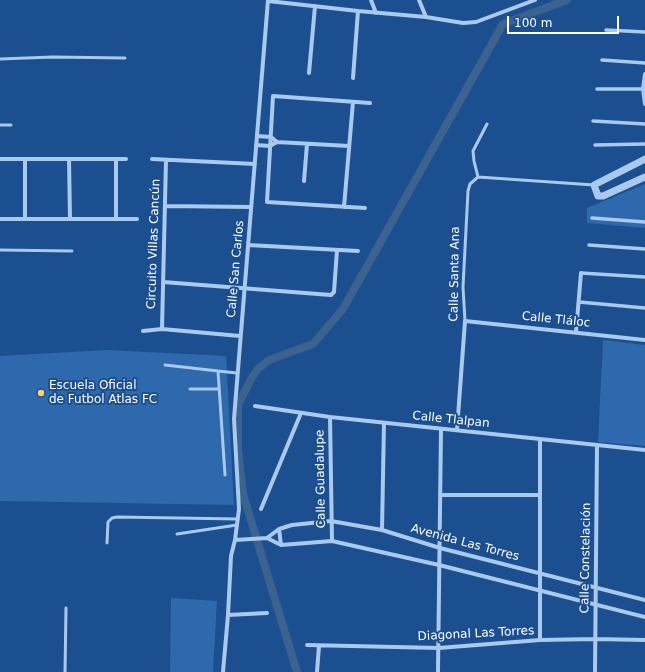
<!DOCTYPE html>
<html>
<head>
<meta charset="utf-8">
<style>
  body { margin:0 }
  #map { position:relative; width:645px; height:672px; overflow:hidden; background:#1b4f8f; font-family:"DejaVu Sans",sans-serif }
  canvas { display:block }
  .scale { position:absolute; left:507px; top:16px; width:112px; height:18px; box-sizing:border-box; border:2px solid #fff; border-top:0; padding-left:5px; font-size:12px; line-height:14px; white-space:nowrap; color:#fff; -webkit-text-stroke:3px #1b4f8f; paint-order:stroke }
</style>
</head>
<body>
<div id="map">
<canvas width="645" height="672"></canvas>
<div class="scale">100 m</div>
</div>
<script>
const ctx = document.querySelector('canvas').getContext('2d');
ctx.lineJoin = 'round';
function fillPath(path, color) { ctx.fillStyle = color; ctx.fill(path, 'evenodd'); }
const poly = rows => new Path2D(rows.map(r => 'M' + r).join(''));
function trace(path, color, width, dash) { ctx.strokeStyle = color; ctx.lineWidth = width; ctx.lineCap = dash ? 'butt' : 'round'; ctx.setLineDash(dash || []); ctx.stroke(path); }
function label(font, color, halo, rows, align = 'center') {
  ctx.font = font + ' "DejaVu Sans",sans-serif'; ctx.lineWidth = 4; ctx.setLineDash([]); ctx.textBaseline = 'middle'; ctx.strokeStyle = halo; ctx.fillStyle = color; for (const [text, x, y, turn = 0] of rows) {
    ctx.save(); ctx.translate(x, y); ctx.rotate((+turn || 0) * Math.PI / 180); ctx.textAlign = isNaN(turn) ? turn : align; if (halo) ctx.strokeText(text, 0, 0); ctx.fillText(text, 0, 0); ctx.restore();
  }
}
const green = poly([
  [645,184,645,228,587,223,587,208],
  [603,340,645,345,645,446,598,442],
  [107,350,226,356,234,505,0,501,0,356],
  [171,598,217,601,213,672,170,672]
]);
const canal = poly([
  [297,672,243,494,238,450,238,405,251,379,258,369,269,360,313,344,343,309,503,24,567,0]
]);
const service = poly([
  [0,59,53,57,125,58],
  [0,125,11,125],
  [478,177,594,185],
  [0,250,72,251],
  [465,321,463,287,468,191,470,184,478,177,474,161,473,151,487,124],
  [165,365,218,371,225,475],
  [218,371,237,373],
  [190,389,219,389],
  [177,534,237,525],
  [107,543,108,522,112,518,117,517,238,519],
  [65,672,66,608]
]);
const pedestrian = poly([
  [606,30,645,32],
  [602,60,645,63],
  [597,89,643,89],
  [593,121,645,124],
  [595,145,645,144],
  [592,218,645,222],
  [589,245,645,249],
  [581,273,645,277],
  [579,302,645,308]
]);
const minor = poly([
  [371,0,376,13],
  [419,0,426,17],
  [268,1,358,11,426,17,463,23,476,22,535,0],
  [309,73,315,6],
  [645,74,643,89,645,104],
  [353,78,358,11],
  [257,136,271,137,277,142],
  [256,145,270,146,277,142,349,146],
  [0,159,126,159],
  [69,159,70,219],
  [116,159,116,219],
  [152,159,255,164],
  [304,181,307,144],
  [165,206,251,207],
  [344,207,353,102],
  [365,208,267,202,273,96,370,103],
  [0,219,137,219],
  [25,219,25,159],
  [248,245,358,251],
  [163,282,331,295,334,292,337,250],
  [162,329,166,160],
  [143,331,162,329,240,336],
  [576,332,581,273],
  [255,406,330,417,645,450],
  [330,417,332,541],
  [457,430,465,321,645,340],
  [440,495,540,495],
  [261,509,301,413],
  [279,529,281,545],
  [382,530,384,423],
  [267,538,279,529,292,525,331,521,382,530,440,548,645,600],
  [235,540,239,509,234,419,268,0],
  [228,615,267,613],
  [540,640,540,439],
  [307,645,439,648,540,640,595,639,645,640],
  [223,672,228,615,231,556,235,540,267,538,281,545,332,541,439,565,645,617],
  [317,672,319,646],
  [438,672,441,429],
  [595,672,597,445]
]);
const tertiary = poly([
  [645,159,594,185,598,196,603,196,645,177]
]);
const markers = [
  [41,393,4,"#ffd166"]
];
const streetNames = [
  ["Circuito Villas Cancún",154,244,-88],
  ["Calle San Carlos",236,269,-85],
  ["Calle Santa Ana",455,274,-89],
  ["Calle Tláloc",556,320,6],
  ["Calle Tlalpan",451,420,6],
  ["Calle Guadalupe",321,479,-91],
  ["Avenida Las Torres",465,543,15],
  ["Calle Constelación",586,558,-89],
  ["Diagonal Las Torres",476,634,-3]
];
const poiNames = [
  ["Escuela Oficial",49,386],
  ["de Futbol Atlas FC",49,400]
];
fillPath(green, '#2e69ad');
trace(canal, '#3c6290', 8);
trace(service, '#a9c9ee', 3);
trace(pedestrian, '#a9c9ee', 3.5);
trace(minor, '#a9c9ee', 4);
trace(tertiary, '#a9c9ee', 7);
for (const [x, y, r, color] of markers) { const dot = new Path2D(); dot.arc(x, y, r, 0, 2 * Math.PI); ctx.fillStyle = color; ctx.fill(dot); trace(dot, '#1b4f8f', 1.5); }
label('12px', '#fff', '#1b4f8f', streetNames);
label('12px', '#fff', '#1b4f8f', poiNames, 'left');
</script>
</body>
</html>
